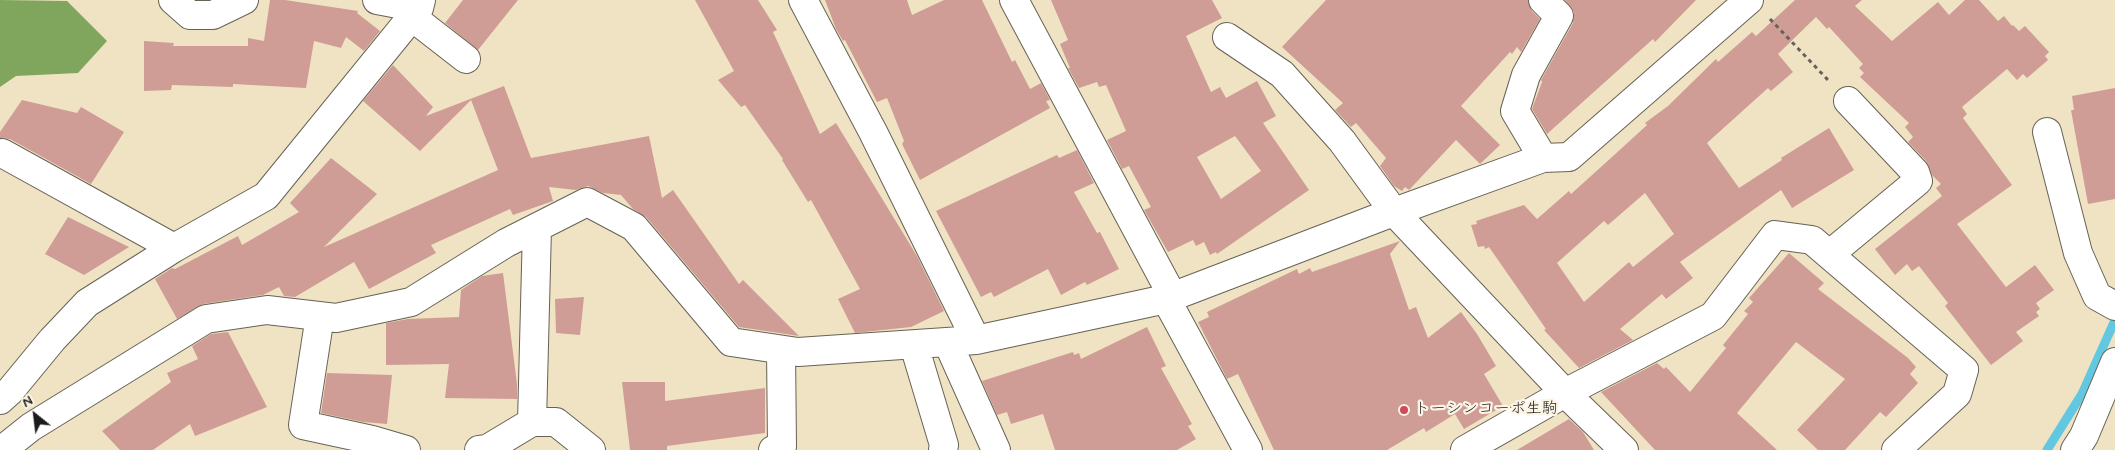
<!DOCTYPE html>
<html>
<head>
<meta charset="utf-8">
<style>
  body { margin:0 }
  #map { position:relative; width:2115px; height:450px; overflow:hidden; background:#f0e3c3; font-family:Mynerve,sans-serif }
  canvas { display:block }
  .north { position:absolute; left:10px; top:390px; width:50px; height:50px; -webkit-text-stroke:4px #fcf5e5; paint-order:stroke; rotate:331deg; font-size:14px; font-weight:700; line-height:20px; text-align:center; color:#1c1c1c }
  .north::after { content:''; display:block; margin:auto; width:18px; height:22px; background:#1c1c1c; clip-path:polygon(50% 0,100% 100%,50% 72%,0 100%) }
</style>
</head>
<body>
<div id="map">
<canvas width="2115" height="450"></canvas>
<div class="north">N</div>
</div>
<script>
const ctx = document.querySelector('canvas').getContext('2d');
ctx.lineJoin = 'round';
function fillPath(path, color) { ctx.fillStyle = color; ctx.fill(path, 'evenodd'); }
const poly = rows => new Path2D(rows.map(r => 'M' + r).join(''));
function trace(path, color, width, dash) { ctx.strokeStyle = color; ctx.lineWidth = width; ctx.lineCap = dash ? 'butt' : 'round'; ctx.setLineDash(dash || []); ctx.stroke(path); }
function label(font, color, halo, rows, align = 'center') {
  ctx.font = font + ' Mynerve,"Klee One",sans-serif'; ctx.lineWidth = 4.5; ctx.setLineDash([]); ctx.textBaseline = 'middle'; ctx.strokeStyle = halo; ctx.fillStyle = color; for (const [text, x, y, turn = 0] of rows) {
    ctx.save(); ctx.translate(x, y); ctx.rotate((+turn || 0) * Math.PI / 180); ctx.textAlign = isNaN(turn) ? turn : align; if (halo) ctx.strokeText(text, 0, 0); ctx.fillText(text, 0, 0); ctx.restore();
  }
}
const forest = poly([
  [0,0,67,1,107,41,78,73,16,76,0,87]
]);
const stream = poly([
  [2047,450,2082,394,2115,320]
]);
const building = poly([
  [270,0,285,0,358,11,357,13,380,31,364,51,346,37,341,48,314,41,306,88,233,84,233,87,172,85,171,90,144,91,144,41,174,43,173,46,248,46,248,38,264,41],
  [463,0,518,0,478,50,445,23],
  [695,0,758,0,777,30,773,32,820,134,836,123,917,256,944,311,911,327,855,333,838,299,860,289,811,200,808,202,782,160,783,159,745,105,741,107,718,80,734,71],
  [825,0,907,0,912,15,944,0,982,0,1012,62,1015,60,1030,89,1041,83,1050,100,1046,101,1050,108,920,180,902,144,904,141,887,98,877,102,845,40,843,41,836,29],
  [1051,0,1212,0,1222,18,1186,36,1211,92,1220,87,1226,98,1257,81,1276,116,1263,123,1309,190,1217,254,1216,252,1210,255,1204,242,1196,246,1193,240,1168,252,1144,210,1151,207,1129,166,1122,169,1107,140,1126,131,1106,85,1099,87,1097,82,1079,88,1068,68,1070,68,1060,44,1068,40],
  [1235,136,1261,171,1221,199,1197,157],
  [1326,0,1528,0,1532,11,1540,19,1521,52,1517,47,1512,54,1510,52,1461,106,1500,145,1480,164,1456,140,1409,190,1405,187,1402,191,1394,186,1380,166,1386,158,1356,123,1351,127,1335,110,1343,103,1282,47],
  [1565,0,1696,0,1655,42,1653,39,1547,134,1532,109,1542,82,1541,80,1573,23,1574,13],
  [1795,0,1862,0,1855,6,1892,41,1938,2,1949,15,1965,0,1979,0,1998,21,2004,16,2012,26,2013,25,2019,31,2025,26,2049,52,2045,56,2048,60,2027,78,2023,74,2017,80,2007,69,1962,107,1967,114,1963,118,2012,185,1957,224,2006,287,2035,265,2054,290,2036,303,2040,309,2036,312,2039,316,2016,332,2023,341,1991,365,1945,306,1948,303,1919,266,1912,271,1907,264,1895,275,1875,249,1942,196,1936,188,1941,184,1932,175,1926,161,1908,142,1913,137,1905,127,1909,123,1860,77,1864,73,1859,68,1863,64,1829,27,1827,29,1816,17,1778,54,1793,72,1771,91,1768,88,1707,143,1739,188,1782,160,1781,158,1829,128,1854,170,1792,208,1781,190,1680,262,1693,278,1666,299,1662,294,1620,329,1633,340,1579,368,1544,330,1546,329,1489,247,1485,249,1484,246,1478,247,1471,225,1477,224,1476,221,1524,205,1537,219,1569,191,1571,194,1612,157,1647,125,1645,123,1668,106,1716,59,1718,62,1752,32,1756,36],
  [1645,193,1674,234,1633,267,1629,262,1584,302,1557,263,1604,221,1608,225],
  [393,65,433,107,426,116,504,86,531,158,649,136,662,198,673,190,739,284,743,280,799,336,739,327,646,217,633,209,621,195,603,193,588,186,576,190,549,187,553,201,513,215,510,209,431,245,436,253,369,289,354,262,295,297,284,296,279,287,263,295,203,304,177,319,155,279,172,268,175,269,238,236,242,245,299,212,290,203,331,158,377,194,324,247,498,170,471,100,420,151,363,101],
  [2115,88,2115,199,2088,204,2071,110,2074,110,2072,96],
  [22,100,77,113,81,107,124,132,91,184,10,139,0,138,0,132],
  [1077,150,1094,183,1074,192,1097,233,1100,232,1119,269,1087,285,1085,282,1061,295,1048,269,994,297,991,292,981,297,936,211,1057,155,1059,158],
  [68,217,129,247,84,275,45,254],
  [1400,241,1390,254,1409,310,1416,307,1428,338,1461,312,1477,334,1496,366,1484,374,1503,406,1464,429,1455,414,1426,432,1424,428,1387,450,1274,450,1238,374,1227,379,1198,322,1209,317,1207,312,1297,269,1299,274,1310,268,1312,272],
  [1789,253,1824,283,1818,289,1908,358,1916,367,1910,374,1918,383,1886,417,1880,412,1845,450,1818,450,1797,430,1845,379,1796,342,1737,413,1777,450,1655,450,1601,392,1657,363,1664,369,1666,367,1690,392,1726,348,1723,345,1748,314,1744,311,1753,302,1749,298],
  [503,273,517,384,517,399,445,398,449,364,386,365,386,323,408,319,459,317,461,290,482,276],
  [584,297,580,335,556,333,555,299],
  [1147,327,1166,366,1161,368,1192,424,1188,426,1196,439,1177,450,1055,450,1043,414,1011,424,1007,412,997,415,982,381,1073,352,1074,355,1079,353,1081,359],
  [228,332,267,407,195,436,190,424,153,450,120,450,102,431,171,382,167,373,198,359,192,346,211,334],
  [327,373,392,375,387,424,363,422,321,413],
  [622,382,665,382,665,401,765,388,765,433,667,446,667,450,630,450],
  [1569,419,1583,432,1594,450,1517,450]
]);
const path = poly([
  [1770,19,1828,80]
]);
const minor = poly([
  [173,0,190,15,213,15,244,0],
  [377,0,419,8],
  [803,0,873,132,976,340],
  [1014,0,1173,297],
  [1543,0,1559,16,1526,75,1515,111,1543,158],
  [412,17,466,59],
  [1227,37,1282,74,1342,141,1394,212,1565,393,1624,450],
  [2047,132,2078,253,2097,296,2115,306],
  [2,153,174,248],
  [1830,254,1918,181,1915,172,1848,101],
  [1166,299,1248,450],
  [320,316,303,425,372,440,406,450],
  [948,343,996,450],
  [914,345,944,445,943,450],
  [0,400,10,391,52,340,87,303,174,248,266,196,419,8,421,0],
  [532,422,537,228],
  [2,450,31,427,206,319,267,310,336,318,411,302,506,243,587,202,634,227,731,342,798,352,976,340,1166,299,1383,216,1543,158,1569,157,1749,0],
  [479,450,487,449,532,422,556,422,591,450],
  [773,450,782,446,781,350],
  [1465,450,1565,393,1713,316,1775,235,1812,240,1964,370,1957,394,1896,450],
  [2075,450,2084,436,2115,362]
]);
const markers = [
  [1404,410,5,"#d1495b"]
];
const poiNames = [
  ["トーシンコーポ生駒",1414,410]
];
fillPath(forest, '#80a65d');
trace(stream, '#62c7e0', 9);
fillPath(building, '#cf9d96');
trace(minor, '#666256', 30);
trace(path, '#666256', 3, [4, 4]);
trace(minor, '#fff', 28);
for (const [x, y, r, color] of markers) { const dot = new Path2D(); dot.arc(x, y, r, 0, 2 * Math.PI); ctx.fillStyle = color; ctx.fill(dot); trace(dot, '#fcf5e5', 2); }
label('16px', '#1c1c1c', '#fcf5e5', poiNames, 'left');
</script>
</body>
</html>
